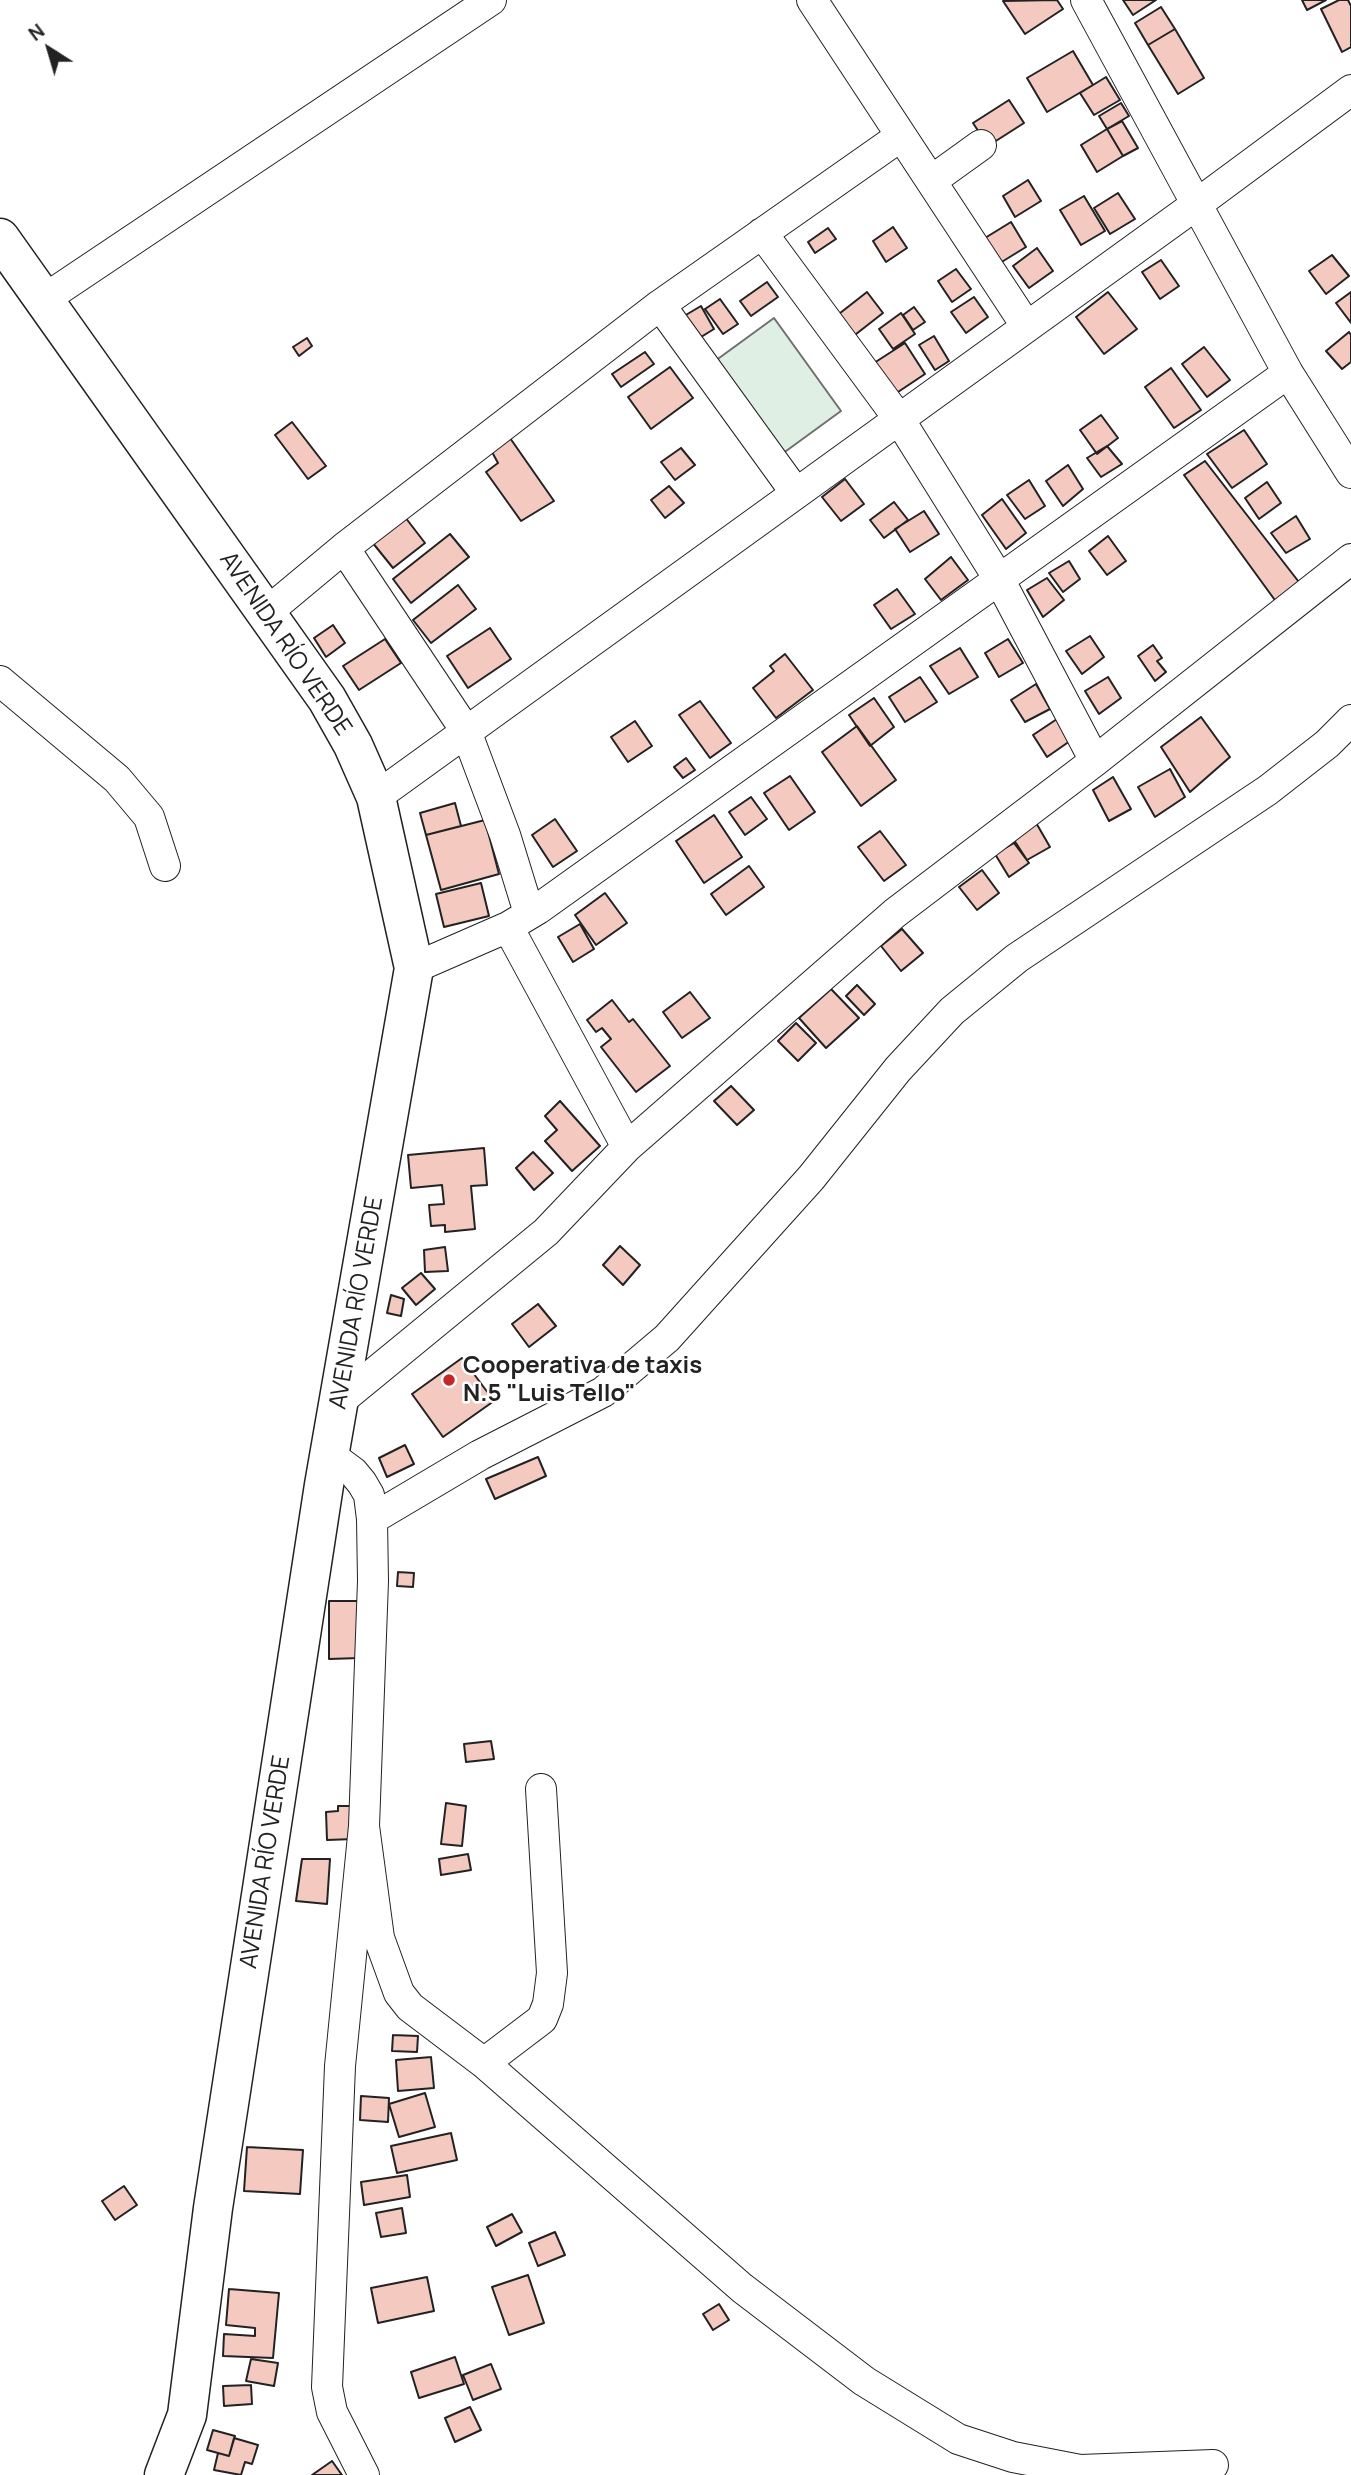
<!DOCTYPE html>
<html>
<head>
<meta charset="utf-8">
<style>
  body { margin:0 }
  #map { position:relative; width:1351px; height:2475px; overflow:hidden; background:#fff; font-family:Manrope,sans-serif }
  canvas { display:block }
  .north { position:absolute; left:14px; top:14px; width:70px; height:70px; -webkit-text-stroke:5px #fff; paint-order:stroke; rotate:323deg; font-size:19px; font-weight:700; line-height:28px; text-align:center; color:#222 }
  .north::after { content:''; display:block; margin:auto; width:24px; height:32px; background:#222; clip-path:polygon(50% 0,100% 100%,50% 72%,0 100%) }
</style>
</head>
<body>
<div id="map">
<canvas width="1351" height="2475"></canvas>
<div class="north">N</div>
</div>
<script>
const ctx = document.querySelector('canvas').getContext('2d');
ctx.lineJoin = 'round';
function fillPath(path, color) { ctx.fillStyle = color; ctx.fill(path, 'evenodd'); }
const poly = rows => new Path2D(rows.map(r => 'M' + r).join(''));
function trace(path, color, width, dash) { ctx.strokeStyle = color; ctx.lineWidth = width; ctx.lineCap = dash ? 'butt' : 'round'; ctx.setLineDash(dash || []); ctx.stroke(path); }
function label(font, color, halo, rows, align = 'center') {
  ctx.font = font + ' Manrope,sans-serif'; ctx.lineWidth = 5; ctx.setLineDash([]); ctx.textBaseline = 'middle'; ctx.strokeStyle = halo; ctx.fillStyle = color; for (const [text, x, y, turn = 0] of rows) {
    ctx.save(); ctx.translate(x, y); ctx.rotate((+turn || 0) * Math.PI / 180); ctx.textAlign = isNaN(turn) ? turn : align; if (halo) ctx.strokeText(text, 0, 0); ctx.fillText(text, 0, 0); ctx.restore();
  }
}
const green = poly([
  [774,318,841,411,782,454,715,361,774,318]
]);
const building = poly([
  [1057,0,1063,9,1025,34,1003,1,1057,0],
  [1123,0,1156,0,1133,15,1123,0],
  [1302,0,1326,0,1307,10,1302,0],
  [1339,0,1348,0,1351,6,1351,47,1342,52,1321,9,1339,0],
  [1161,7,1175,29,1148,45,1135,23,1161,7],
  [1175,29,1204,78,1178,94,1148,45,1175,29],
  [1073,51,1093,85,1047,112,1027,78,1073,51],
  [1106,77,1120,100,1094,115,1080,93,1106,77],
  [1009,100,1024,123,988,146,973,123,1009,100],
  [1121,103,1129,116,1107,129,1099,116,1121,103],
  [1122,121,1138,148,1123,156,1107,129,1122,121],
  [1107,129,1123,156,1097,172,1081,145,1107,129],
  [1028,180,1041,201,1015,217,1003,196,1028,180],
  [1118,193,1135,219,1110,234,1094,208,1118,193],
  [1084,196,1105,231,1081,245,1060,210,1084,196],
  [1011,222,1026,247,1000,263,985,238,1011,222],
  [893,227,907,248,886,262,873,241,893,227],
  [828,228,836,239,815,253,808,242,828,228],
  [1037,248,1053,271,1029,288,1013,266,1037,248],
  [1332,255,1349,276,1326,294,1309,271,1332,255],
  [1161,260,1179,286,1160,299,1142,272,1161,260],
  [956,269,971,289,952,302,938,281,956,269],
  [767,282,778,297,751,316,740,301,767,282],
  [867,292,883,313,851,338,835,317,867,292],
  [1108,292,1137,329,1104,354,1076,317,1108,292],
  [1351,292,1351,323,1336,303,1351,292],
  [974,297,988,317,966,333,951,312,974,297],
  [720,299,738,324,723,334,705,309,720,299],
  [701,306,714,329,693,342,679,319,701,306],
  [914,307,925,322,913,330,903,315,914,307],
  [901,313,915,334,893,349,879,329,901,313],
  [1349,332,1351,335,1351,362,1342,369,1326,351,1349,332],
  [934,336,949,361,935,370,919,345,934,336],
  [307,338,312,346,299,356,293,347,307,338],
  [905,343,925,374,895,394,874,363,905,343],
  [1204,347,1230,380,1207,397,1182,364,1204,347],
  [645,352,654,364,621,387,612,374,645,352],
  [670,367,693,398,651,429,628,397,670,367],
  [1171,368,1201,410,1174,428,1145,387,1171,368],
  [1101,415,1118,438,1097,454,1080,430,1101,415],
  [292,422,326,466,308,479,275,435,292,422],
  [1244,430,1267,464,1232,488,1207,454,1244,430],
  [510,438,554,501,521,521,486,472,498,463,492,452,510,438],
  [1107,446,1122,464,1101,477,1087,458,1107,446],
  [681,448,695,465,675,480,661,462,681,448],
  [1205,461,1302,586,1277,603,1184,475,1205,461],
  [1068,465,1083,489,1063,506,1046,481,1068,465],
  [845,479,864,504,841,521,822,497,845,479],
  [1029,480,1045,506,1025,519,1007,495,1029,480],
  [1267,482,1281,503,1259,519,1245,498,1267,482],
  [669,486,684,503,665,518,651,500,669,486],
  [1002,499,1026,533,1006,549,982,515,1002,499],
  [894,502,908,520,884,538,870,520,894,502],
  [924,511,939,534,910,552,895,529,924,511],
  [1296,516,1310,539,1286,553,1271,533,1296,516],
  [405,517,425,543,393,568,372,542,405,517],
  [450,534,469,557,411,603,393,579,450,534],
  [1108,536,1126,561,1107,575,1089,551,1108,536],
  [951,557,968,580,941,600,925,579,951,557],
  [1069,561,1080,579,1063,592,1049,573,1069,561],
  [1047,578,1064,600,1043,617,1027,590,1047,578],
  [458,585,476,609,431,643,413,620,458,585],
  [897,589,915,614,891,629,874,605,897,589],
  [333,625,345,643,326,657,314,638,333,625],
  [490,628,511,659,468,688,447,656,490,628],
  [1090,636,1104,657,1082,674,1066,651,1090,636],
  [385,639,401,663,359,690,343,666,385,639],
  [1008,639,1023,663,999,677,985,653,1008,639],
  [1153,645,1162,658,1157,661,1166,672,1155,681,1138,656,1153,645],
  [960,648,978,677,949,694,930,666,960,648],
  [785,654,813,690,776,718,753,688,774,671,770,666,785,654],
  [920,677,937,702,905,722,889,697,920,677],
  [1108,677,1121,698,1099,714,1085,691,1108,677],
  [1036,684,1050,709,1025,722,1011,700,1036,684],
  [874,698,894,727,870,746,849,715,874,698],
  [700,701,731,743,710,758,679,715,700,701],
  [1201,717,1230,757,1190,792,1161,747,1201,717],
  [1057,719,1070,741,1047,757,1033,735,1057,719],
  [635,721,652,746,628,762,611,737,635,721],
  [857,726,896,780,861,806,822,752,857,726],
  [686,758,695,770,683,778,674,767,686,758],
  [1170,769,1185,797,1155,817,1138,787,1170,769],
  [790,776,815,812,789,830,764,793,790,776],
  [1113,777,1131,809,1109,821,1093,790,1113,777],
  [751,797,767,819,745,835,729,812,751,797],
  [455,803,461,826,426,835,420,813,455,803],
  [714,815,742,857,704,883,676,841,714,815],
  [555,819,577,851,553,867,532,835,555,819],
  [485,820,499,874,441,890,426,835,485,820],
  [1035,821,1050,847,1027,860,1012,837,1035,821],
  [880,831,906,865,884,881,858,847,880,831],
  [1014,843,1029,863,1009,877,995,854,1014,843],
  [749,866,764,887,726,915,711,894,749,866],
  [982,870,999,893,977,910,959,887,982,870],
  [481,883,489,916,444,927,436,894,481,883],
  [605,893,627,923,596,945,575,915,605,893],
  [580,924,594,949,573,962,558,937,580,924],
  [902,929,923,953,901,971,881,946,902,929],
  [857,985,875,1004,864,1015,846,996,857,985],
  [831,989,859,1018,826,1048,799,1018,831,989],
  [690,992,710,1018,682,1038,663,1012,690,992],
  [612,1000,629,1022,633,1019,670,1066,636,1092,601,1047,611,1039,602,1028,596,1032,587,1020,612,1000],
  [796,1023,816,1043,798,1061,778,1041,796,1023],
  [731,1086,754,1110,737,1125,714,1101,731,1086],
  [560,1101,600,1146,572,1171,545,1141,557,1130,545,1116,560,1101],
  [484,1148,487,1185,471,1186,475,1229,445,1232,445,1225,431,1226,429,1205,444,1204,442,1185,411,1188,408,1155,484,1148],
  [533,1152,553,1173,534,1190,516,1168,533,1152],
  [620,1246,640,1265,623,1285,603,1265,620,1246],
  [445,1247,448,1271,425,1272,424,1250,445,1247],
  [421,1273,435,1289,416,1305,402,1288,421,1273],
  [391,1295,404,1299,401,1316,387,1313,391,1295],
  [538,1304,556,1326,529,1347,512,1324,538,1304],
  [462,1358,494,1401,443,1437,412,1394,462,1358],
  [405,1445,414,1464,387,1477,379,1458,405,1445],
  [538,1457,546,1476,495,1499,486,1479,538,1457],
  [398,1572,414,1573,413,1587,397,1586,398,1572],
  [329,1601,360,1601,360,1658,329,1659,329,1601],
  [491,1741,494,1759,466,1762,464,1744,491,1741],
  [446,1803,466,1806,462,1846,441,1844,446,1803],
  [338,1806,353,1806,354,1839,327,1840,326,1812,338,1811,338,1806],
  [468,1854,471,1870,441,1875,439,1859,468,1854],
  [302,1859,330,1859,327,1904,296,1901,302,1859],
  [393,2035,418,2036,417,2052,392,2051,393,2035],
  [431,2057,434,2088,398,2091,396,2060,431,2057],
  [425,2093,435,2127,399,2137,389,2104,425,2093],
  [361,2096,389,2098,388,2122,360,2120,361,2096],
  [451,2133,457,2160,397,2173,391,2146,451,2133],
  [247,2147,303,2150,300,2194,244,2191,247,2147],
  [407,2175,410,2197,364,2205,361,2182,407,2175],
  [124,2186,137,2205,115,2220,102,2201,124,2186],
  [402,2208,406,2233,381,2237,376,2213,402,2208],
  [512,2214,522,2232,496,2246,487,2227,512,2214],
  [555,2232,565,2255,538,2266,529,2243,555,2232],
  [528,2275,544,2323,509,2335,492,2287,528,2275],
  [427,2277,434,2311,378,2323,371,2288,427,2277],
  [229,2289,279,2293,273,2358,223,2356,224,2334,255,2336,255,2328,226,2325,229,2289],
  [719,2304,729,2320,713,2330,703,2314,719,2304],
  [455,2357,464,2384,419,2398,411,2372,455,2357],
  [251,2359,278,2363,274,2386,246,2381,251,2359],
  [491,2364,501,2389,473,2400,463,2375,491,2364],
  [251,2385,252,2404,224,2406,223,2386,251,2385],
  [470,2407,481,2430,455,2442,445,2418,470,2407],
  [213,2430,235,2436,229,2456,207,2450,213,2430],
  [234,2438,258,2445,252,2464,245,2462,241,2475,214,2470,218,2453,229,2456,234,2438],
  [332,2461,342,2475,312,2475,332,2461]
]);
const minor = poly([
  [812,0,1027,327],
  [1086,0,1288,373,1351,473],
  [931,181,981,145],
  [762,233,899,419,999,579,1095,761],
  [43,300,491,0],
  [660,305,796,493],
  [266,613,344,548],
  [0,681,117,779,149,817,165,866],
  [376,797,1197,204,1351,90],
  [529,913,505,835,466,731,344,548,660,305,901,136],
  [508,927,627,1147],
  [414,968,508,927,538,909,1288,373],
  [340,1401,546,1232,627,1147,895,913,1095,761,1351,559],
  [330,1455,353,1472,362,1483,369,1495,372,1519,373,1581,364,1826,340,2066,327,2387,332,2412,364,2475],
  [372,1519,480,1455,603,1392,667,1338,811,1178,898,1069,952,1011,1017,958,1268,790,1327,744,1351,720],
  [364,1826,379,1938,399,1993,410,2007,484,2063,742,2288,864,2381,958,2439,1013,2457,1080,2470,1213,2465],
  [484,2063,542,2019,548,2004,552,1973,541,1789]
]);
const major = poly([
  [0,238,327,699,353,745,376,797,414,968,324,1485,213,2208,187,2415,164,2475]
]);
const markers = [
  [449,1380,7,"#c62828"]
];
const streetNames = [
  ["AVENIDA RÍO VERDE",285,644,56],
  ["AVENIDA RÍO VERDE",357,1303,-80],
  ["AVENIDA RÍO VERDE",266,1862,-81]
];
const poiNames = [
  ["Cooperativa de taxis",463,1366],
  ["N.5 \"Luis Tello\"",463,1394]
];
fillPath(green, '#e0efe3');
trace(green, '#6f6f6f', 2);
fillPath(building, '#f3c9c0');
trace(building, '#222', 2);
trace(minor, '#222', 32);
trace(major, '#222', 41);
trace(minor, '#fff', 30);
trace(major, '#fff', 38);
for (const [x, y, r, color] of markers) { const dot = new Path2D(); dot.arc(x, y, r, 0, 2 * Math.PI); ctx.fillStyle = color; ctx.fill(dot); trace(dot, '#fff', 2.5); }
label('24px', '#222', '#fff', streetNames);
label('bold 24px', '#222', '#fff', poiNames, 'left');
</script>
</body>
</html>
